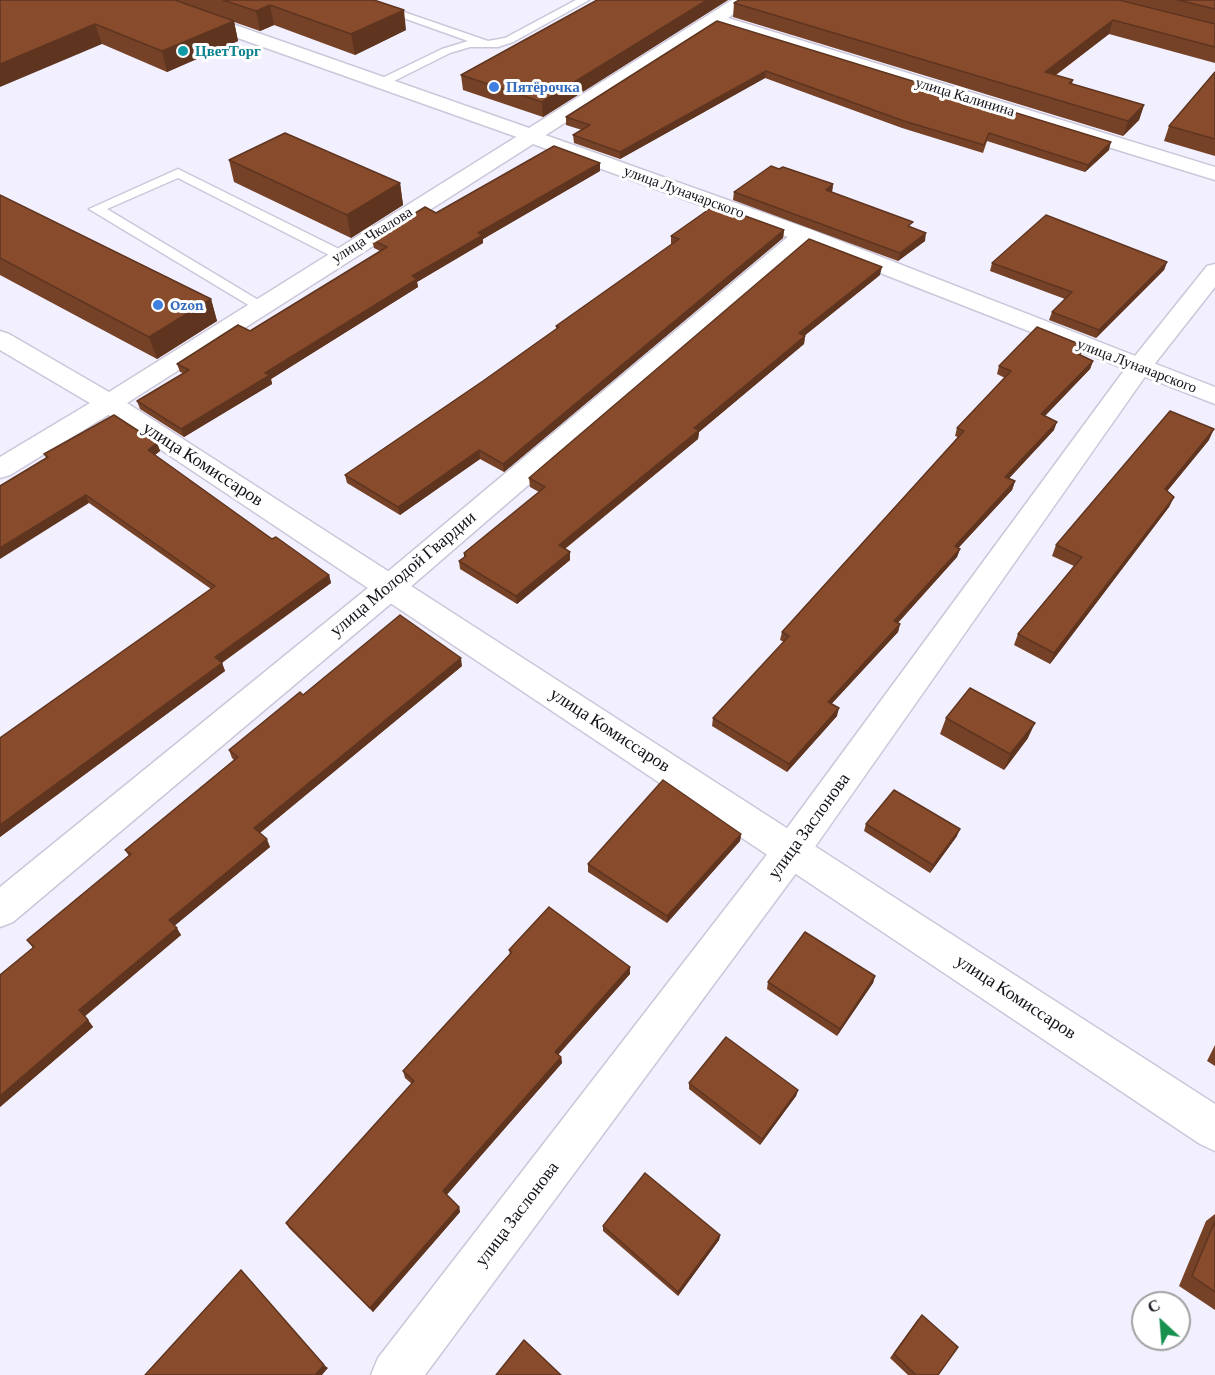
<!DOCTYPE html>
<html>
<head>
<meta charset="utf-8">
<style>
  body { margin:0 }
  #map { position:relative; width:1215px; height:1375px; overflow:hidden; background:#f2effe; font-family:"Crimson Pro",serif }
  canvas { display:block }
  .north { position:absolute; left:1131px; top:1291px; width:60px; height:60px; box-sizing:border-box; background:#fff; border:2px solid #a1a1a3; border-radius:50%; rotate:334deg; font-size:16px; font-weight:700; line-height:24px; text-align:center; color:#15131a }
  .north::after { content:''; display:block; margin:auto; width:21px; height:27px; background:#17914d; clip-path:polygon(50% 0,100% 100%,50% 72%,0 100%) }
</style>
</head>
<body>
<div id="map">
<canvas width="1215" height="1375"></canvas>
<div class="north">С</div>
</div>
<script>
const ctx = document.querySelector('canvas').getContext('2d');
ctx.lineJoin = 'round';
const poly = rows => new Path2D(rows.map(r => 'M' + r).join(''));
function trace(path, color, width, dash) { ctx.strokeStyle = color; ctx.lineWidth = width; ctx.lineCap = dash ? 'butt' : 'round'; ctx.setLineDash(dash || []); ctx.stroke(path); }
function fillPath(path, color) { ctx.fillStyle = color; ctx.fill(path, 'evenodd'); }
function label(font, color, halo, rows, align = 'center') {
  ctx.font = font + ' "Crimson Pro",serif'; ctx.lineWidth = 6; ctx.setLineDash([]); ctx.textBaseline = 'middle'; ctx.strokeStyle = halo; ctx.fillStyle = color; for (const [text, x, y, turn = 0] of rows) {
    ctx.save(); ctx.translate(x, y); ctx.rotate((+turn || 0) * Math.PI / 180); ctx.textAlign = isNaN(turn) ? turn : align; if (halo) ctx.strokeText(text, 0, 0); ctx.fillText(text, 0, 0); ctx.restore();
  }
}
const service = poly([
  [353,0,369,0,488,41,505,38,576,0,589,0,513,42,498,47,470,47,450,53,382,87,378,86,378,80,442,49,468,41,353,0],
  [178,169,345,252,347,255,345,258,335,258,178,178,107,209,265,304,268,307,265,310,260,312,89,209,178,169]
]);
const minor = poly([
  [139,0,164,0,529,128,732,0,753,0,728,18,1215,167,1215,180,716,26,538,140,531,142,142,4,139,0],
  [804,228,812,230,815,235,812,240,401,595,13,922,0,927,0,887,379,579,796,230,804,228],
  [1215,264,1215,287,1149,371,805,861,425,1375,371,1375,378,1358,779,839,1131,361,1207,266,1215,264],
  [109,395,118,397,122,403,118,409,10,475,0,478,0,457,100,397,109,395]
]);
const secondary = poly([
  [531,130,812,230,1215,387,1215,404,796,240,533,144,127,403,1215,1104,1215,1151,1200,1144,100,409,0,350,0,331,9,334,109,392,524,132,531,130]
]);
const wall = poly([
  [0,0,374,0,406,30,355,55,274,25,260,31,234,22,238,41,167,72],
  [597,0,728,0,543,117,463,90,461,75],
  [1120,0,1215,0,1215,63,1109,34,1056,75,1073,80,1072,84,1144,105,1139,120,1123,136,733,17,734,3],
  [717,21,1109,150,1085,172,987,141,983,153,902,128,765,78,620,159,574,143,573,135,582,130,566,125,566,117],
  [1215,72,1215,156,1164,141,1169,126],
  [229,160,400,183,403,205,351,238,234,182],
  [779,169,833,184,832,192,912,228,925,241,898,261,733,200,734,192],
  [600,171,483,239,483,243,417,282,418,287,271,379,272,384,184,437,140,409,137,401,183,373,180,372,177,364,250,331,380,251,374,248,372,240,436,213],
  [0,195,211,299,217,321,157,359,0,275],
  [784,230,783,238,504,472,480,459,400,515,347,483,345,475,483,381,556,329,556,326,672,244,671,244,671,236],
  [1167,262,1164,270,1096,338,1049,320,1052,312,1065,299,990,271,992,263],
  [880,275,805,335,804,344,699,432,698,439,565,549,570,552,570,560,517,604,460,569,459,561,464,557,464,553,539,492,530,487,529,478],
  [1081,354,1080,355,1093,361,1090,369,1045,416,1054,430,1009,478,1015,481,1012,490,958,548,960,549,957,557,898,623,900,624,898,632,831,704,837,716,787,772,712,726,713,718,784,642,780,640,782,632,958,437,955,436,957,428,1005,378,997,374,999,366],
  [1209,440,1167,491,1174,497,1169,507,1050,664,1014,645,1018,634,1074,566,1052,556,1056,545],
  [157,443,160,451,155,455,272,539,329,575,331,583,222,663,225,671,0,837,0,738,211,589,89,503,46,458,44,454],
  [462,666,260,833,270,847,174,926,181,935,85,1016,93,1027,0,1107,33,948,27,940,129,856,125,850,234,760,232,758,229,750,303,695],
  [946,718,1028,738,1004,770,940,734],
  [866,824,957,836,930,873,864,831],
  [741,834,740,841,667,923,588,872,588,864],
  [509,950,630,974,558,1055,561,1057,562,1063,446,1195,459,1207,460,1212,373,1312,289,1228,286,1223,412,1084,405,1078,403,1071,510,955],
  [875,976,873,983,837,1036,767,989,768,982],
  [1215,1045,1215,1066,1207,1061],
  [689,1083,798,1090,796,1096,760,1145,689,1089],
  [1215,1214,1215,1310,1179,1286,1206,1221],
  [603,1226,720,1235,719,1240,678,1296,603,1231],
  [918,1319,938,1375,908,1375,890,1358]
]);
const shadedWall = poly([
  [707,0,728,0,543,117,542,102],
  [270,5,274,25,260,31,256,11],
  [404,10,406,30,355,55,351,34],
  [1113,20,1109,34,1041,86,1045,72],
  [234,21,238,41,167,72,162,51],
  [95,24,102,44,0,87,0,64],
  [766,71,765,78,620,159,620,152],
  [1144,105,1139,120,1123,136,1128,121],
  [1111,142,1109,150,1085,172,1088,165],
  [600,163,600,171,483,239,483,243,417,282,418,287,271,379,272,384,184,437,181,429,265,373,478,233],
  [400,183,403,205,351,238,347,215],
  [833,184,832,192,826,190],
  [784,230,783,238,504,472,503,464],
  [926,233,925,241,898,261,900,253],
  [1167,262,1164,270,1096,338,1099,330],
  [882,267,880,275,798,341,799,333],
  [211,299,217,321,157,359,149,337],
  [805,336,804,344,699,432,698,439,559,553,559,545,694,428],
  [1084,346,1081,354,1073,362,1076,353],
  [1093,361,1090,369,1038,423,1041,414],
  [1057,422,1054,430,1003,485,1005,477],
  [1214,429,1209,440,1160,500,1165,489],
  [157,443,160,451,151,458,148,450],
  [479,450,480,459,400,515,398,507],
  [1015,481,1012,490,952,555,955,546],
  [86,495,89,503,0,559,0,548],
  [1174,497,1169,507,1050,664,1054,653],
  [960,549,957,557,892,629,894,621],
  [570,552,570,560,517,604,516,596],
  [329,575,331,583,218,665,215,657],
  [900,624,898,632,826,710,828,702],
  [461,658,462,666,257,835,254,828],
  [222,663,225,671,0,837,0,825],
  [839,708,837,716,787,772,789,764],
  [1035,723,1028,738,1004,770,1010,754],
  [960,829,957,836,930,873,933,865],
  [741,834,740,841,667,923,667,916],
  [267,839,270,847,173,927,169,920],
  [177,928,181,935,84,1017,79,1010],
  [630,967,630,974,555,1058,555,1052],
  [875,976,873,983,837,1036,840,1029],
  [88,1020,93,1027,0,1107,0,1096],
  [561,1057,562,1063,445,1197,443,1191],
  [798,1090,796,1096,760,1145,762,1139],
  [459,1207,460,1212,373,1312,370,1308],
  [720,1235,719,1240,678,1296,678,1292],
  [324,1365,328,1368,322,1375,315,1375]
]);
const building = poly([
  [0,0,175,0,234,21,162,51,95,24,0,64,0,0],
  [223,0,374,0,404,10,351,34,270,5,256,11,223,0],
  [597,0,707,0,542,102,461,75,597,0],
  [739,0,1119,0,1215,24,1215,47,1113,20,1045,72,1073,80,1069,83,1144,105,1128,121,734,3,739,0],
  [1178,0,1215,0,1215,9,1178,0],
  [717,21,1111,142,1088,165,989,133,984,145,904,121,766,71,620,152,573,135,590,125,566,117,717,21],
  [1215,72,1215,139,1169,126,1215,72],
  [285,133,400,183,347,215,229,160,285,133],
  [554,146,600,163,478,233,483,235,412,276,417,279,265,373,270,375,181,429,137,401,189,370,177,364,238,325,250,331,387,247,372,240,425,207,436,213,554,146],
  [771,166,779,169,783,167,833,184,826,190,913,222,908,226,926,233,900,253,734,192,771,166],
  [0,195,211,299,149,337,0,258,0,195],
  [715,205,784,230,503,464,479,450,398,507,345,475,483,381,559,327,556,326,679,239,671,236,715,205],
  [1046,215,1167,262,1099,330,1052,312,1072,292,992,263,1046,215],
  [809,239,882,267,799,333,805,336,694,428,699,430,559,545,570,552,516,596,459,561,466,556,464,553,545,487,529,478,809,239],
  [1037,327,1084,346,1076,353,1093,361,1041,414,1057,422,1005,477,1015,481,955,546,960,549,894,621,900,624,828,702,839,708,789,764,713,718,789,636,782,632,964,431,957,428,1011,371,999,366,1037,327],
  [1170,411,1214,429,1165,489,1174,497,1054,653,1018,634,1082,557,1056,545,1170,411],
  [114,415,157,443,148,450,272,539,276,537,329,575,215,657,222,663,0,825,0,738,215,586,86,495,0,548,0,486,48,457,44,454,114,415],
  [400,615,461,658,254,828,267,839,169,920,177,928,79,1010,88,1020,0,1096,0,975,34,947,27,940,131,854,125,850,238,757,229,750,300,692,303,695,400,615],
  [970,688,1035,723,1010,754,946,718,970,688],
  [663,780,741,834,667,916,588,864,663,780],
  [894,790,960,829,933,865,866,824,894,790],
  [549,907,630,967,555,1052,561,1057,443,1191,459,1207,370,1308,286,1223,414,1081,403,1071,512,952,509,950,549,907],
  [805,932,875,976,840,1029,768,982,805,932],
  [726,1037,798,1090,762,1139,689,1083,726,1037],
  [645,1173,720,1235,678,1292,603,1226,645,1173],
  [1215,1221,1215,1292,1192,1276,1215,1221],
  [241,1270,324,1365,315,1375,145,1375,241,1270],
  [922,1315,958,1347,938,1375,916,1375,894,1354,922,1315],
  [524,1340,561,1375,496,1375,524,1340]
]);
const markers = [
  [183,51,6,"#0f9aa8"],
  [494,87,6,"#3f7fe0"],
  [158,305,6,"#3f7fe0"]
];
const farCulturenames = [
  ["ЦветТорг",195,51]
];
const farShopnames = [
  ["Пятёрочка",506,87],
  ["Ozon",170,305]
];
const farStreetnames = [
  ["улица Калинина",965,97,17],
  ["улица Луначарского",684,192,20],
  ["улица Чкалова",372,235,-32],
  ["улица Луначарского",1137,366,21]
];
const streetNames = [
  ["улица Комиссаров",203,464,33],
  ["улица Молодой Гвардии",403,574,-40],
  ["улица Комиссаров",610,730,33],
  ["улица Заслонова",809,826,-54],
  ["улица Комиссаров",1016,997,33],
  ["улица Заслонова",517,1214,-53]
];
trace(service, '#cbc7da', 3);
trace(minor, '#cbc7da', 3);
trace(secondary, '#cbc7da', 3);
fillPath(service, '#fff');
fillPath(minor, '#fff');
fillPath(secondary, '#fff');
fillPath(wall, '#754127');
fillPath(shadedWall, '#5f3520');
fillPath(building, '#884c2d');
trace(building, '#5f3520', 1.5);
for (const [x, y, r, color] of markers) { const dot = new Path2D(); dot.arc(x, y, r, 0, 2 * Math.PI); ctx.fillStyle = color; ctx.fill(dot); trace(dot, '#fff', 2); }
label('bold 15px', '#0d838f', '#fff', farCulturenames, 'left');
label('bold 15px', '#366cbe', '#fff', farShopnames, 'left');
label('15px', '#15131a', '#fff', farStreetnames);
label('18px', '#15131a', '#fff', streetNames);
</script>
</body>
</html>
